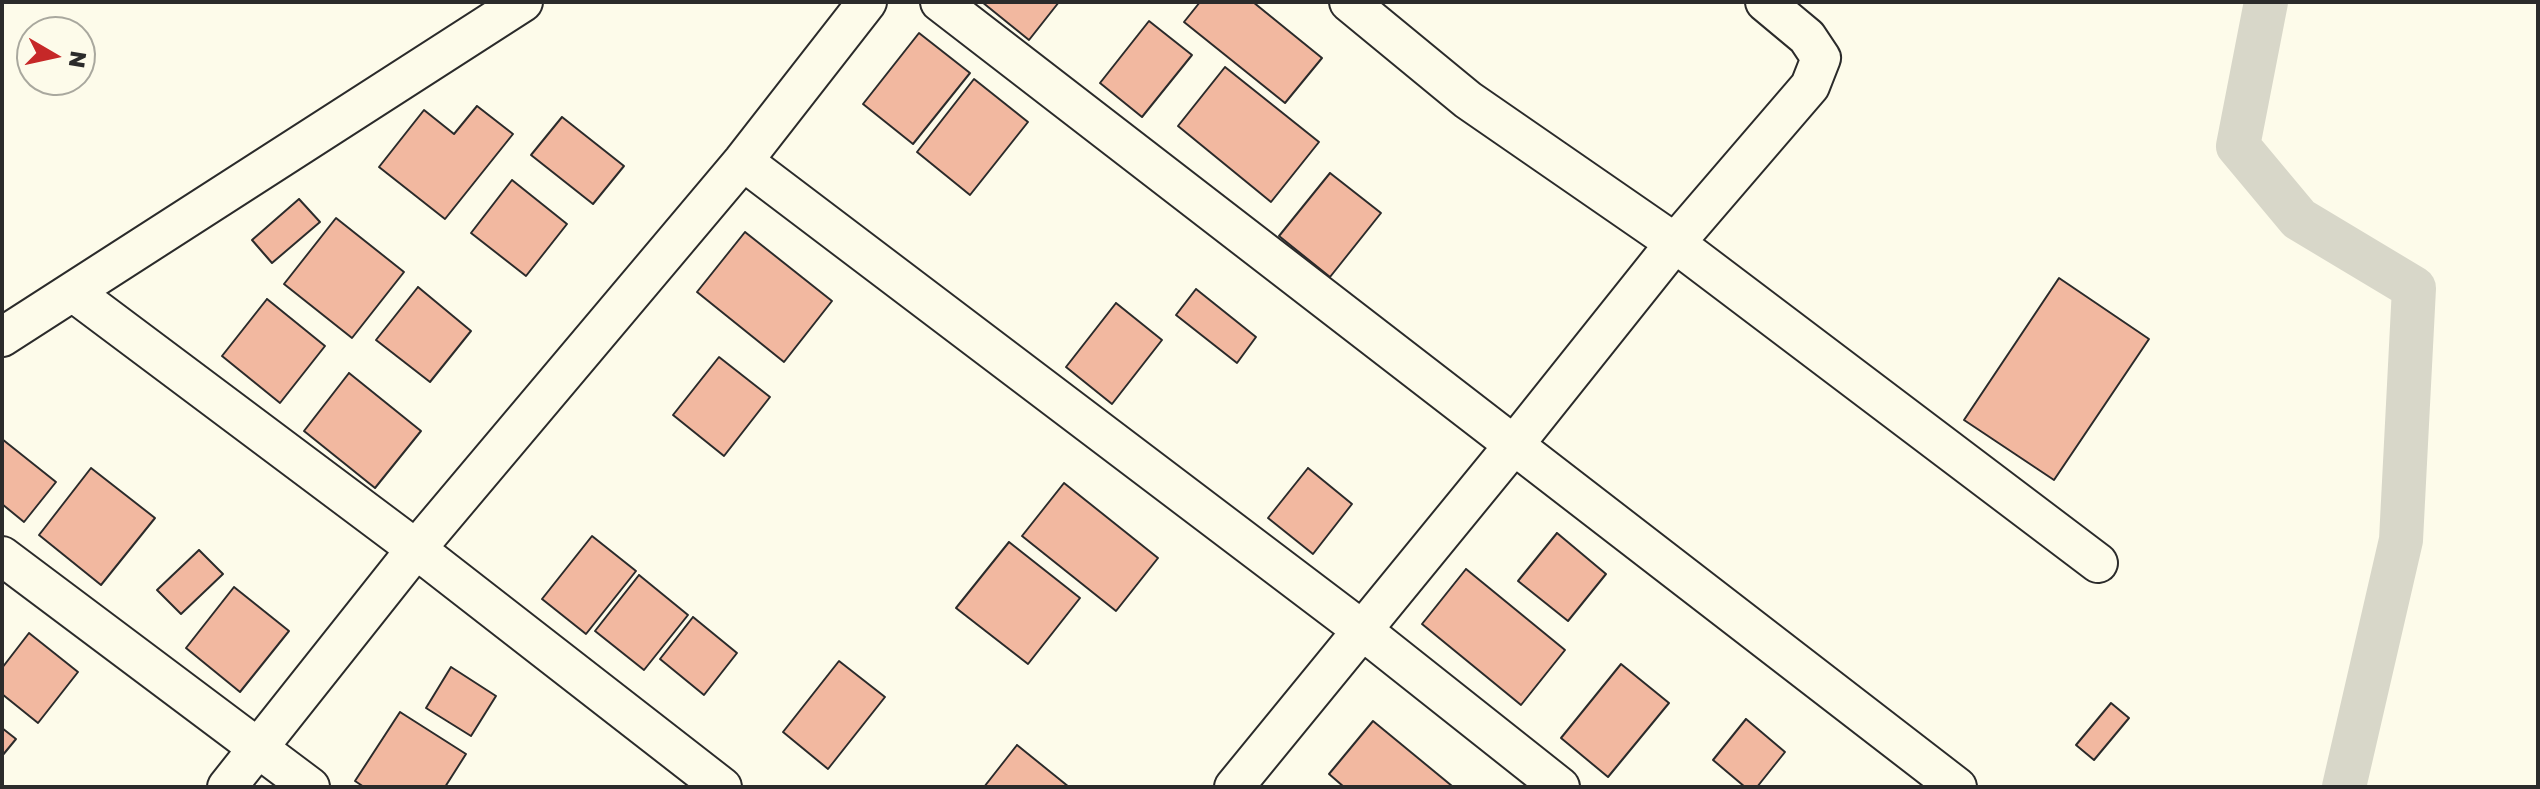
<!DOCTYPE html>
<html>
<head>
<meta charset="utf-8">
<style>
  body { margin:0 }
  #map { position:relative; width:2540px; height:789px; overflow:hidden; background:#fdfbea; font-family:"Golos Text",sans-serif }
  canvas { display:block }
  .frame { position:absolute; inset:0; border:4px solid #2b2b2b; pointer-events:none }
  .north { position:absolute; left:16px; top:16px; width:80px; height:80px; box-sizing:border-box; background:#fdfbea; border:2px solid #a9a89e; border-radius:50%; rotate:99deg; font-size:22px; font-weight:700; line-height:32px; text-align:center; color:#2b2b2b }
  .north::after { content:''; display:block; margin:auto; width:28px; height:36px; background:#c62828; clip-path:polygon(50% 0,100% 100%,50% 72%,0 100%) }
</style>
</head>
<body>
<div id="map">
<canvas width="2540" height="789"></canvas>
<div class="frame"></div>
<div class="north">N</div>
</div>
<script>
const ctx = document.querySelector('canvas').getContext('2d');
ctx.lineJoin = 'round';
const poly = rows => new Path2D(rows.map(r => 'M' + r).join(''));
function trace(path, color, width, dash) { ctx.strokeStyle = color; ctx.lineWidth = width; ctx.lineCap = dash ? 'butt' : 'round'; ctx.setLineDash(dash || []); ctx.stroke(path); }
function fillPath(path, color) { ctx.fillStyle = color; ctx.fill(path, 'evenodd'); }
const canal = poly([
  [2266,2,2238,146,2299,219,2414,288,2401,540,2344,787]
]);
const building = poly([
  [982,2,1059,2,1029,40,982,2],
  [1200,2,1253,2,1322,58,1285,103,1184,22,1200,2],
  [1149,21,1192,55,1142,117,1100,83,1149,21],
  [919,33,970,73,913,144,863,104,919,33],
  [1225,67,1319,142,1271,202,1178,126,1225,67],
  [974,79,1028,122,970,195,917,152,974,79],
  [477,106,513,134,445,219,379,167,424,110,454,134,477,106],
  [562,117,624,166,593,204,531,155,562,117],
  [1330,173,1381,213,1330,277,1279,236,1330,173],
  [512,180,567,224,526,276,471,233,512,180],
  [299,199,320,222,272,263,252,240,299,199],
  [336,218,404,272,352,338,284,284,336,218],
  [745,232,832,301,784,362,697,292,745,232],
  [2059,278,2149,339,2054,480,1964,420,2059,278],
  [418,287,471,331,430,382,376,340,418,287],
  [1196,289,1256,337,1237,363,1176,315,1196,289],
  [267,299,325,346,280,403,222,356,267,299],
  [1116,303,1162,340,1112,404,1066,367,1116,303],
  [719,357,770,397,724,456,673,415,719,357],
  [349,373,421,431,375,488,304,431,349,373],
  [2,439,56,482,24,522,2,504,2,439],
  [91,468,155,518,101,585,39,535,91,468],
  [1308,468,1352,504,1313,554,1268,518,1308,468],
  [1064,483,1158,558,1116,611,1022,536,1064,483],
  [1557,533,1606,574,1568,621,1518,581,1557,533],
  [592,536,636,571,586,634,542,599,592,536],
  [1009,542,1080,598,1028,664,956,608,1009,542],
  [199,550,223,574,181,614,157,590,199,550],
  [1466,569,1565,650,1521,705,1422,624,1466,569],
  [639,575,688,615,644,670,595,631,639,575],
  [234,587,289,631,240,692,186,648,234,587],
  [693,617,737,653,704,695,660,659,693,617],
  [29,633,78,672,38,723,2,694,2,668,29,633],
  [839,661,885,697,828,769,783,732,839,661],
  [1621,664,1669,703,1608,777,1561,738,1621,664],
  [451,667,496,696,471,736,426,708,451,667],
  [2111,703,2129,718,2094,760,2076,745,2111,703],
  [400,712,466,754,445,787,364,787,355,781,400,712],
  [1746,719,1785,752,1757,787,1745,787,1713,760,1746,719],
  [1373,721,1452,786,1451,787,1344,787,1329,774,1373,721],
  [2,728,16,739,2,756,2,728],
  [1017,745,1069,787,984,787,1017,745]
]);
const street = poly([
  [940,2,1957,787],
  [1349,2,1468,100,1675,243,2098,563],
  [743,161,1362,630,1560,787],
  [73,292,416,549,722,787],
  [2,337,523,2],
  [2,556,310,787],
  [227,787,416,549,743,161,867,2],
  [1234,787,1513,446,1675,243,1810,86,1821,58,1807,37,1765,2]
]);
trace(canal, '#d8d7c9', 44);
fillPath(building, '#f2b8a0');
trace(building, '#2b2b2b', 2);
trace(street, '#2b2b2b', 42);
trace(street, '#fdfbea', 38);
</script>
</body>
</html>
